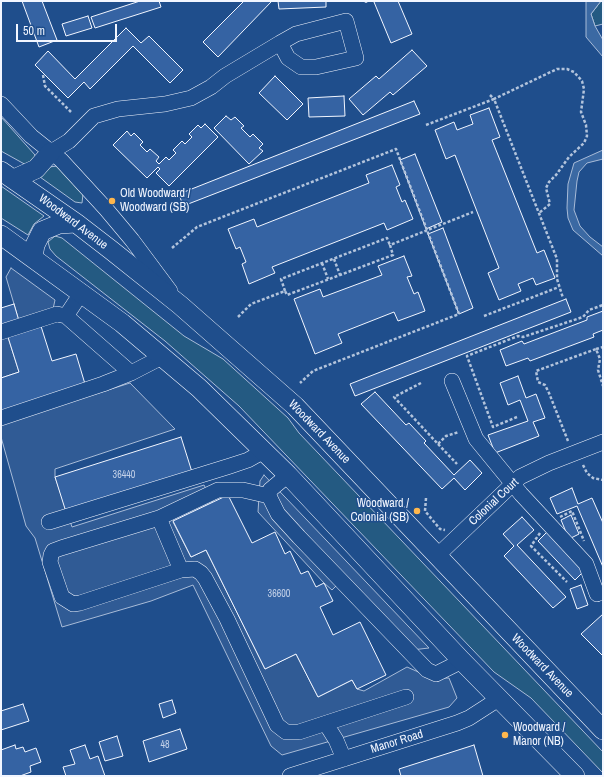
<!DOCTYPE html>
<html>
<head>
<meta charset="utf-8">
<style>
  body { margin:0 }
  #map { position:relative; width:604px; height:777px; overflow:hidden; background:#1f4e8c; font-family:"Archivo Narrow",sans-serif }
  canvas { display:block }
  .frame { position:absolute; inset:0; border:2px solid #f2f6ff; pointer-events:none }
  .scale { position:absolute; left:16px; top:24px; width:101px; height:18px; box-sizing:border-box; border:2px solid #f2f6ff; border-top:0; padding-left:5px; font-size:12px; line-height:14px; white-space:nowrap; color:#f2f6ff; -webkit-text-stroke:3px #1f4e8c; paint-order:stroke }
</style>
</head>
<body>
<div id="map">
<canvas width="604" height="777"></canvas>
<div class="frame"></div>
<div class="scale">50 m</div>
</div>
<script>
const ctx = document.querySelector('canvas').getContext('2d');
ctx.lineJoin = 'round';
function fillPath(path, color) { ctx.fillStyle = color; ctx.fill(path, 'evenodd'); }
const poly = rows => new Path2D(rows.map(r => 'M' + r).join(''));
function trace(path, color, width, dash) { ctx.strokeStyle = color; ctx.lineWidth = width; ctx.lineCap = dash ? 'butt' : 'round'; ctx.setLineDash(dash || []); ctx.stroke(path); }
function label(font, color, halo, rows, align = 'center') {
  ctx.font = font + ' "Archivo Narrow",sans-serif'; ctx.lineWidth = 3; ctx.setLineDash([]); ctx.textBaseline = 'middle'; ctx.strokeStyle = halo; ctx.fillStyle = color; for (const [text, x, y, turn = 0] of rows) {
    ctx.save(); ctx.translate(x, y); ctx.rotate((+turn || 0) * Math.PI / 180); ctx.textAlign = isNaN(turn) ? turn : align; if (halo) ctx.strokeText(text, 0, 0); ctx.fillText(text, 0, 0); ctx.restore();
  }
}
const green = poly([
  [601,1,603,1,603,24,595,26,591,14,601,1],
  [1,117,35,155,34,161,28,166,1,151,1,117],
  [57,166,83,194,82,203,75,202,40,177,49,167,57,166],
  [1,186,44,216,34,224,28,235,1,218,1,186],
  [55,236,62,238,184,336,223,359,288,418,299,433,603,752,603,773,531,698,494,672,239,406,165,341,56,256,50,249,48,242,55,236]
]);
const parking = poly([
  [11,268,55,300,53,309,19,321,6,277,11,268],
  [7,334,19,372,1,378,1,335,7,334],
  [130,383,175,429,55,469,55,477,72,527,204,485,213,502,173,522,191,557,206,550,265,669,296,654,318,697,352,680,357,689,364,691,407,667,432,678,449,678,457,698,449,707,282,755,271,746,193,585,151,601,62,627,35,538,26,526,1,437,1,424,130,383],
  [264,475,429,648,403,651,337,585,332,590,324,583,258,512,260,481,264,475]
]);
const water = poly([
  [586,1,601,1,591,14,595,26,603,40,603,57,586,37,586,1],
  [603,150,603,159,587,163,579,172,577,181,574,210,580,226,590,237,603,247,603,256,573,230,568,218,567,208,568,184,574,163,603,150]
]);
const building = poly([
  [22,1,42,1,57,40,39,47,22,1],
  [140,1,159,1,161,7,95,28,91,17,140,1],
  [244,1,272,1,218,57,203,42,244,1],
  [278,1,326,1,326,7,279,9,278,1],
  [376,1,398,1,412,34,391,43,374,2,376,1],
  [88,16,92,28,66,36,62,24,88,16],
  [126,28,141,43,149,36,183,70,170,83,133,46,90,89,84,82,68,98,35,65,48,51,75,79,126,28],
  [412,50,427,66,393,95,390,92,363,115,349,99,376,76,379,79,412,50],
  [275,76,303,104,287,120,259,93,275,76],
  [344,96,345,116,309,117,308,98,344,96],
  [414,101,420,114,183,206,179,194,414,101],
  [489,108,500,137,492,140,537,253,544,250,555,278,536,285,533,278,518,284,521,291,499,300,488,273,499,268,455,155,446,159,435,130,454,122,457,130,473,124,470,115,489,108],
  [226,116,231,120,235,117,244,126,241,128,250,137,253,134,263,144,259,148,263,151,249,164,214,128,226,116],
  [205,124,218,137,169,186,156,173,160,169,158,167,147,178,113,145,127,131,131,136,134,133,143,142,140,145,147,152,150,149,159,157,156,161,159,164,166,157,169,160,176,153,173,150,182,141,185,144,192,137,189,134,198,125,201,128,205,124],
  [415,154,442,222,426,229,400,160,415,154],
  [392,165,400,185,396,187,402,202,405,200,413,219,387,230,384,223,272,267,275,273,249,284,242,264,246,262,240,247,236,249,228,229,254,219,257,227,369,183,366,175,392,165],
  [443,228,473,308,459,314,428,234,443,228],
  [404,256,412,276,407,277,414,294,418,292,425,311,398,321,394,312,338,334,342,343,315,354,294,299,320,289,323,297,382,275,378,266,404,256],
  [566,299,571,312,355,396,350,384,566,299],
  [14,304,19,321,1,327,1,308,14,304],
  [603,311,603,330,593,334,594,337,530,361,528,358,506,366,500,350,522,341,524,344,587,320,587,317,603,311],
  [40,323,52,361,76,354,85,384,1,412,1,378,19,372,7,334,40,323],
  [518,376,526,398,536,394,545,418,533,422,539,436,495,453,488,435,528,421,520,400,508,405,500,383,518,376],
  [375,392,406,425,409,423,426,441,424,443,454,475,470,460,482,473,465,490,454,478,442,489,361,404,375,392],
  [181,437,192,472,66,512,55,477,181,437],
  [572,488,578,504,592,498,603,523,603,567,577,506,557,514,550,498,572,488],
  [228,495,252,543,275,532,285,554,290,551,301,574,308,571,316,587,324,583,333,601,320,607,333,635,360,622,386,675,357,689,352,680,318,697,296,654,265,669,206,550,191,557,173,521,228,495],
  [571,515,579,534,569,539,561,520,571,515],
  [522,517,534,530,517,545,566,597,553,608,504,556,514,546,503,534,522,517],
  [547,532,584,571,575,580,538,541,547,532],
  [581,585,588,605,577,609,570,589,581,585],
  [603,614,603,656,581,634,603,614],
  [172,700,176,713,163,718,159,704,172,700],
  [23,704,29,721,1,730,1,711,23,704],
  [180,729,187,749,149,762,143,741,180,729],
  [117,736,123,756,105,761,99,742,117,736],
  [15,745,16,749,23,747,25,752,36,748,41,762,30,766,31,772,20,776,1,776,1,750,15,745],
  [85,745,90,759,98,756,105,776,66,776,63,767,75,764,70,750,85,745],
  [474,745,483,776,401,776,399,769,474,745]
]);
const path = poly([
  [366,3,366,1],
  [43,75,45,86,71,112],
  [490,95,494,99,557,69,567,69,574,72,582,81,584,89,581,112,586,125,587,136,584,143,569,157,556,175,549,182,546,188,550,204,539,213],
  [426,125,494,99,557,259,557,279,563,298],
  [172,248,197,227,396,149,459,314,313,371,300,383],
  [334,259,340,275],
  [322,263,328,279],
  [285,291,281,279,387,238,390,245],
  [484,316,559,287],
  [238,317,251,304,285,291,287,295,393,255,390,245,473,212],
  [596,349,603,347],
  [421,383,394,397,438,444,446,436,459,432],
  [517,417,493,427,467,356,518,336,523,337,583,317,589,310,603,305],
  [568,441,549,393,545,385,538,382,536,371,596,349,600,359,598,370,603,386],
  [438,444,457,464],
  [583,465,587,473,593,478,603,480],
  [426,498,425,511,440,529,445,530],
  [560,517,572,511,584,541],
  [540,533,531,546,567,582]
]);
const minor = poly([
  [1,104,31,136,61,160,106,209,132,240,170,291],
  [51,152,69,141,94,116,118,109,165,104,191,98,211,87,225,76,280,43,296,34,346,21,356,58,316,67,301,67,288,58,280,43],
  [66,316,82,292],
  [1,332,57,314,66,316,131,373],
  [452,381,476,439,521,494,586,564,597,594],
  [1,418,103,384,131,373,162,357],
  [288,475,270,490,269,496,278,514,299,537,427,670,436,674,462,661],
  [159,518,218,490,243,490,269,496],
  [49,522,230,466,248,460,264,451],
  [437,556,520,477,549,463,603,442],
  [181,570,159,518,61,548,53,551,51,555,50,562,62,597,73,604,80,603,181,570,195,569,201,573,205,578,227,619,277,725,286,732,299,732,406,697],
  [326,724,336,740,344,759],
  [290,776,457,723,469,718,500,698]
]);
const major = poly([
  [1,171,76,223,111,250,180,305,295,406,603,730],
  [14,179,36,169,51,152],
  [1,235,122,323,199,388,288,475,462,661,575,776],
  [33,257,35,245,42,231,59,224,76,223]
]);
const markers = [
  [112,201,4,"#ffb74d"],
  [417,511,4,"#ffb74d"],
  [505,735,4,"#ffb74d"]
];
const numberNames = [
  ["36440",124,475],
  ["36600",279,594],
  ["48",165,745]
];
const poiNames = [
  ["Old Woodward /",120,194],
  ["Woodward (SB)",120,208],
  ["Woodward /",409,504,"right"],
  ["Colonial (SB)",409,518,"right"],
  ["Woodward /",513,728],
  ["Manor (NB)",513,742]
];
const streetNames = [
  ["Woodward Avenue",73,222,37],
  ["Woodward Avenue",319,432,46],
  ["Colonial Court",494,502,-43],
  ["Woodward Avenue",542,666,46],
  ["Manor Road",397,742,-17]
];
fillPath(green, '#245a82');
trace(green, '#a8bbd7', 1);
fillPath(parking, '#305b95');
trace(parking, '#a8bbd7', 1);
fillPath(water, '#3b69a3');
trace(water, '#a8bbd7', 1);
fillPath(building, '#3563a3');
trace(building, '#f2f6ff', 1);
trace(minor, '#f2f6ff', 16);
trace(major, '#f2f6ff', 20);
trace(path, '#b3c4dc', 2.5, [3, 2]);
trace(minor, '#1f4e8c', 15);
trace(major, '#1f4e8c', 19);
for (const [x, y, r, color] of markers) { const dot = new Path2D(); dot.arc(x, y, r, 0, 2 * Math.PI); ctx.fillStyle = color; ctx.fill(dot); trace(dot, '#1f4e8c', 1.5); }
label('10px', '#c3d1e8', null, numberNames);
label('12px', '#f2f6ff', '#1f4e8c', poiNames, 'left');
label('12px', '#f2f6ff', '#1f4e8c', streetNames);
</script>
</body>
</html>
